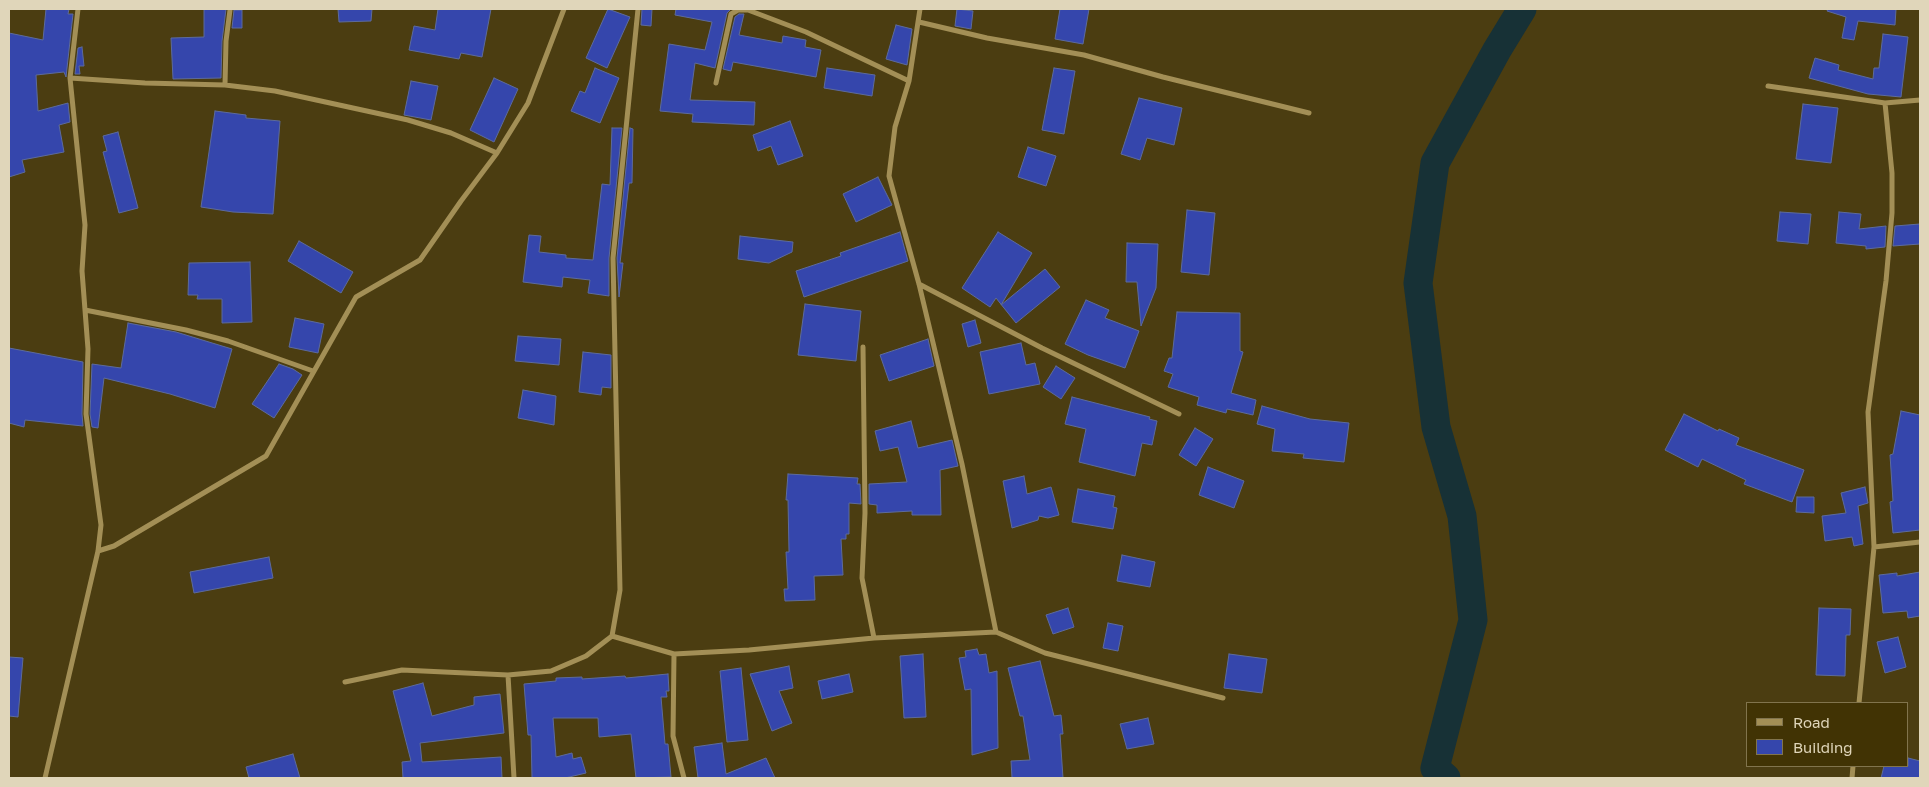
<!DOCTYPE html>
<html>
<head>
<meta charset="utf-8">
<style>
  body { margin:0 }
  #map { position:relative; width:1929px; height:787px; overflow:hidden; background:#4b3d11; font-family:"Golos Text",sans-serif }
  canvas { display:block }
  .frame { position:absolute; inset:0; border:10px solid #e0d6ba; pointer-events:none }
  .legend { position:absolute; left:1746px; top:702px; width:162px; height:65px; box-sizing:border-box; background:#413304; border:1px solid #81744d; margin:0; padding:6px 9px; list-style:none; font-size:15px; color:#e0d6ba }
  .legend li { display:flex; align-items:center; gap:10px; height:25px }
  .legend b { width:25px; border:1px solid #81744d }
</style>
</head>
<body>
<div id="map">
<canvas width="1929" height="787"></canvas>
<div class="frame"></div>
<ul class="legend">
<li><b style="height:6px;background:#a38f56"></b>Road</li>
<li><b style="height:14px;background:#3546ac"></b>Building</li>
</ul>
</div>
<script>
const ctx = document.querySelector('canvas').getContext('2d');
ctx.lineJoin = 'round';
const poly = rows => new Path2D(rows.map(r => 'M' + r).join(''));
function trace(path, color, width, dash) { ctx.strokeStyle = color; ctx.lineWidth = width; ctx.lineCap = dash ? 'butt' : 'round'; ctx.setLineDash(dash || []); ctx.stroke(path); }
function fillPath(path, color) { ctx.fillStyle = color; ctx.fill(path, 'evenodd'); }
const river = poly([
  [1446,778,1435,768,1473,620,1462,516,1436,427,1418,283,1435,163,1497,50,1522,9]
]);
const building = poly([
  [46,9,69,9,68,14,73,14,66,77,64,72,36,75,38,111,68,103,70,122,59,125,64,152,22,160,25,172,9,177,9,33,43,40,46,9],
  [204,9,226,9,222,41,221,78,173,79,171,38,204,37,204,9],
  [338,9,372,9,371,21,339,22,338,9],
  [438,9,491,9,482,57,461,53,459,59,409,50,414,26,435,30,438,9],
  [608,9,630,17,607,68,586,58,608,9],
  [642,9,652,9,651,26,641,25,642,9],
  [676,9,731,9,727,13,715,68,695,63,690,100,755,102,754,125,692,122,693,114,660,111,669,44,705,50,712,22,675,15,676,9],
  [957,9,973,11,971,29,955,26,957,9],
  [1060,9,1089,9,1083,44,1055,39,1060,9],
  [1828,9,1896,9,1895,25,1858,21,1854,40,1842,38,1846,17,1827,11,1828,9],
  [234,10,242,10,242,28,232,28,234,10],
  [739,14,744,14,739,35,782,43,783,36,806,40,805,47,821,50,816,77,733,62,731,71,723,69,735,17,739,14],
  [896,25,912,29,907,65,886,59,896,25],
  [1883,34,1908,37,1901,97,1868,94,1809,78,1815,58,1839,65,1838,70,1873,79,1874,68,1879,68,1883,34],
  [82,47,84,66,79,66,80,74,75,74,78,48,82,47],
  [595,68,619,78,600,123,571,111,580,91,585,93,595,68],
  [827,68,875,75,872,96,824,88,827,68],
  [1054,68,1075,71,1064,134,1042,130,1054,68],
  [494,78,518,89,494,142,470,130,494,78],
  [411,81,438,86,431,120,404,115,411,81],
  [1139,98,1182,108,1174,145,1147,138,1140,160,1121,154,1139,98],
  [1803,104,1838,108,1831,163,1796,159,1803,104],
  [215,111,246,115,246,118,280,121,273,214,233,212,201,207,215,111],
  [790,121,803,156,778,165,771,146,758,151,753,135,790,121],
  [612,128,622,128,609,258,609,296,588,293,590,280,563,277,562,287,523,282,529,235,541,236,539,252,566,255,566,258,593,260,602,184,610,185,612,128],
  [630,128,633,129,632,183,629,183,620,263,623,263,619,297,617,258,630,128],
  [118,132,138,208,119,213,103,152,107,151,103,136,118,132],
  [1028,147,1056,156,1046,186,1018,177,1028,147],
  [878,177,892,205,856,222,843,194,878,177],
  [1187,210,1215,213,1209,275,1181,272,1187,210],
  [1780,212,1811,214,1808,244,1777,241,1780,212],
  [1839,212,1861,214,1859,229,1886,226,1885,247,1866,249,1866,246,1836,243,1839,212],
  [1920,224,1920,244,1893,246,1895,226,1920,224],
  [900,232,908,261,804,297,796,271,841,256,840,253,900,232],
  [998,232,1032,253,1001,305,1045,269,1060,287,1016,323,996,298,990,307,962,288,998,232],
  [740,236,793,242,792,252,769,263,738,259,740,236],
  [299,241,353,272,341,293,288,261,299,241],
  [1127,243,1158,244,1156,288,1141,326,1137,282,1126,282,1127,243],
  [250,262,252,322,222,323,222,299,197,299,198,295,188,295,189,263,250,262],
  [1086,300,1109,310,1105,318,1139,331,1125,368,1088,355,1065,344,1086,300],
  [805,304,861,311,856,361,798,355,805,304],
  [1177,312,1240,313,1240,351,1243,352,1231,393,1256,400,1253,415,1227,409,1226,413,1197,405,1199,397,1168,387,1173,374,1164,371,1169,358,1172,358,1177,312],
  [295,318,324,324,318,353,289,347,295,318],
  [975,320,981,343,968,347,962,324,975,320],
  [128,323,176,332,232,349,215,408,170,394,104,378,98,428,92,427,90,414,92,364,121,368,128,323],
  [518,336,561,339,559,365,515,361,518,336],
  [928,339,934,366,889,381,880,355,928,339],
  [1021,343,1026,365,1035,363,1040,384,989,394,980,352,1021,343],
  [9,348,83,362,82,414,83,426,25,420,24,427,9,423,9,348],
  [583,352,611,355,611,388,602,387,601,395,579,392,583,352],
  [279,364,293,369,302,375,274,418,252,404,279,364],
  [1056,366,1075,378,1061,399,1043,387,1056,366],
  [523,390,556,396,554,425,518,418,523,390],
  [1072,397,1150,417,1149,419,1157,421,1152,445,1142,443,1135,476,1079,462,1086,429,1065,424,1072,397],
  [1262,406,1310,419,1349,423,1344,462,1303,458,1304,454,1272,451,1275,429,1257,424,1262,406],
  [1901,411,1920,415,1920,530,1893,533,1890,502,1893,501,1890,455,1893,454,1901,411],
  [1684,414,1718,431,1719,429,1739,438,1736,445,1804,470,1792,502,1744,484,1746,480,1702,459,1698,467,1665,450,1684,414],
  [911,421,918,448,952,440,958,466,940,470,941,515,912,515,912,511,877,513,877,505,869,504,869,484,907,482,898,447,880,451,875,431,911,421],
  [1195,428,1213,439,1196,466,1179,455,1195,428],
  [1208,467,1244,481,1234,508,1199,495,1208,467],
  [788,474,858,478,857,484,860,484,861,504,849,503,849,534,846,534,846,539,841,539,843,575,814,576,815,600,785,601,784,589,788,589,786,552,789,552,788,500,786,500,788,474],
  [1024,476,1027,494,1051,487,1059,515,1048,518,1039,516,1038,520,1012,528,1003,481,1024,476],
  [1865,487,1868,503,1858,506,1863,544,1854,546,1852,537,1825,541,1822,516,1846,513,1841,493,1865,487],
  [1078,489,1115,496,1113,507,1117,508,1113,529,1072,522,1078,489],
  [1797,497,1814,497,1814,513,1796,512,1797,497],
  [1122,555,1155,562,1150,587,1117,581,1122,555],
  [269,557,273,578,194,593,190,572,269,557],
  [1920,572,1920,616,1908,618,1907,611,1883,613,1879,575,1897,573,1897,576,1920,572],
  [1068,608,1074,627,1053,634,1046,615,1068,608],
  [1819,608,1851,609,1850,635,1846,635,1845,676,1816,675,1819,608],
  [1108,623,1123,626,1118,651,1103,648,1108,623],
  [1898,637,1906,667,1885,673,1877,642,1898,637],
  [977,649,979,655,986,654,989,673,997,671,998,748,972,755,971,689,965,690,959,658,966,657,965,651,977,649],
  [923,654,926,717,904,718,900,656,923,654],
  [1229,654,1267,659,1262,693,1224,688,1229,654],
  [9,657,23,658,18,717,9,716,9,657],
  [1040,661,1054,716,1061,715,1063,734,1060,734,1063,778,1012,778,1011,761,1030,760,1023,716,1020,716,1008,668,1040,661],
  [789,666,793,688,779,691,792,723,772,731,750,674,789,666],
  [741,668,748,740,727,742,720,671,741,668],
  [668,674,669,691,666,691,667,697,661,697,665,744,668,744,671,777,636,778,631,734,599,737,598,718,553,718,556,757,572,753,573,759,581,757,586,773,565,778,532,778,531,735,528,735,524,684,556,681,556,678,582,677,582,679,625,676,626,678,668,674],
  [849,674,853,692,822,699,818,681,849,674],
  [423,683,432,716,474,705,474,697,500,694,504,733,420,743,422,762,501,757,502,778,403,778,402,762,411,761,393,691,423,683],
  [1148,718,1154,744,1127,749,1120,724,1148,718],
  [722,743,726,774,766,758,775,778,698,778,694,747,722,743],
  [293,754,300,778,249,778,246,767,293,754],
  [1908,758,1920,761,1920,778,1881,778,1884,766,1908,766,1908,758]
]);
const street = poly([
  [919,22,987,38,1084,55,1163,77,1309,113],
  [70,78,145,83,225,85,275,91,408,120,451,133,497,153],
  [716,83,731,14,738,10,748,10,806,32,909,81],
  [225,85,226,41,230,10],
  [1768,86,1885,103,1920,100],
  [919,284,1042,348,1179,414],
  [85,310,186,330,228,341,313,371],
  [863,347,865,513,862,578,874,638],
  [1874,547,1920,542],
  [98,551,114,546,266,456,356,297,420,260,461,201,497,153,528,103,564,9],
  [996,632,1045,653,1223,698],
  [612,636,674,654,749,650,874,638,996,632,962,464,919,284,889,176,895,127,909,81,920,9],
  [674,654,673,736,684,778],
  [508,675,514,778],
  [345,682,402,670,508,675,551,671,586,656,612,636,620,590,613,258,638,9],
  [1859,703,1874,547,1868,412,1886,281,1892,213,1892,173,1885,103],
  [45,778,98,551,101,525,86,414,88,349,82,271,85,225,70,78,78,9],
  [1852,778,1853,766]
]);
trace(river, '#173136', 29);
fillPath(building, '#3546ac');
trace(building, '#5d6b9c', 1);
trace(street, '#a38f56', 5);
</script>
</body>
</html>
